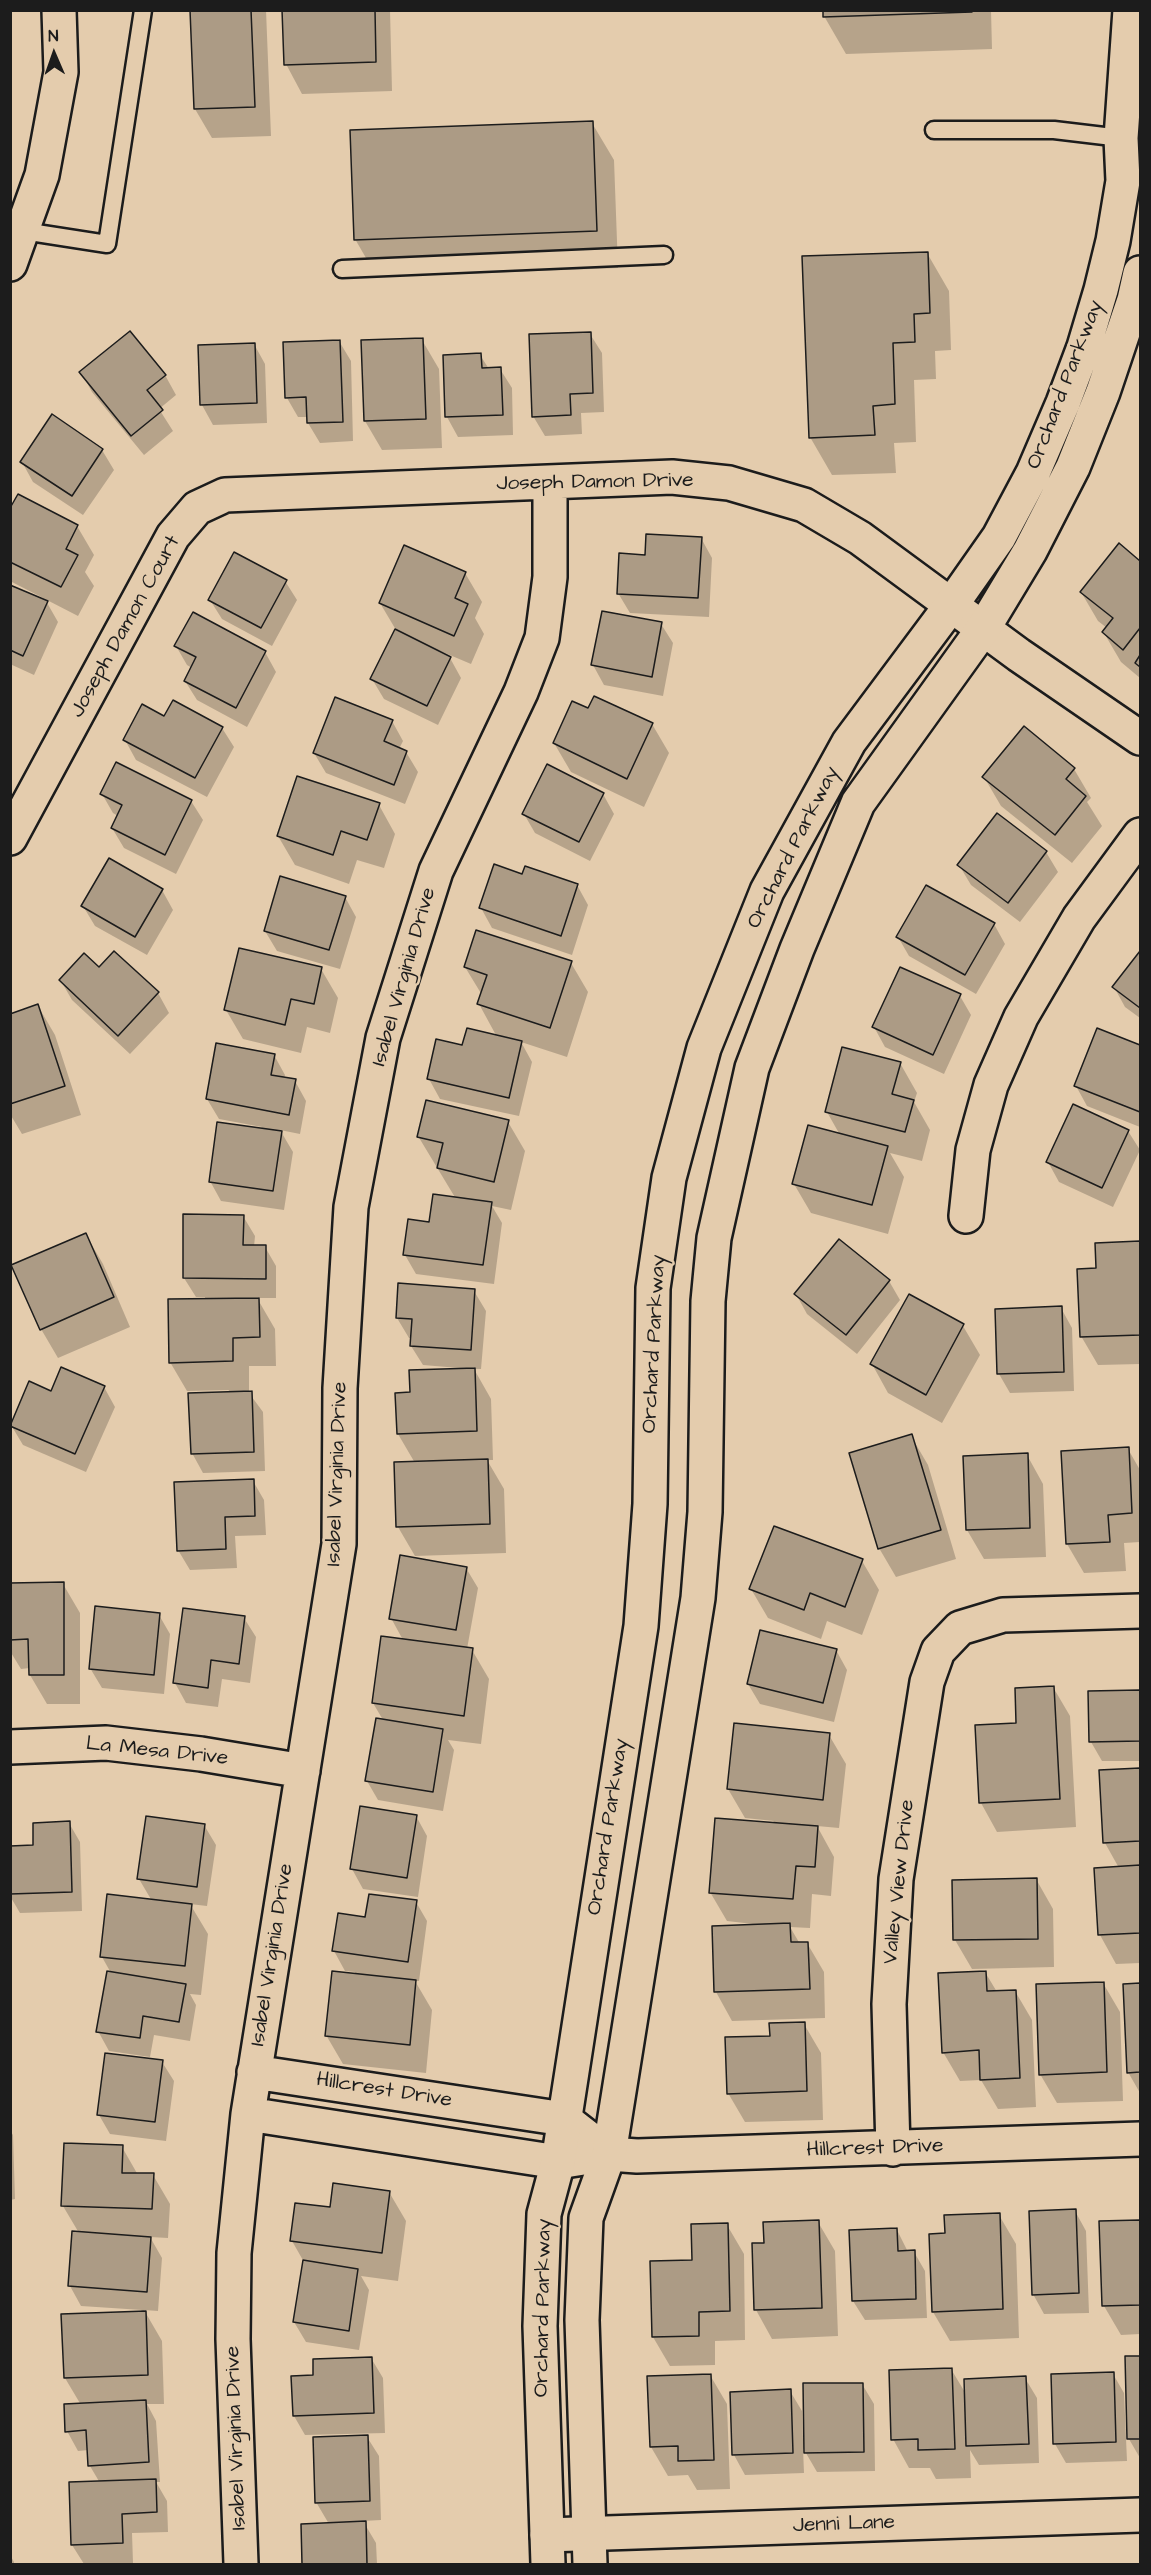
<!DOCTYPE html>
<html>
<head>
<meta charset="utf-8">
<style>
  body { margin:0 }
  #map { position:relative; width:1151px; height:2575px; overflow:hidden; background:#e4ccad; font-family:"Architects Daughter",sans-serif }
  canvas { display:block }
  .frame { position:absolute; inset:0; border:12px solid #1c1c1c; pointer-events:none }
  .north { position:absolute; left:24px; top:24px; width:60px; height:60px; -webkit-text-stroke:4px #e4ccad; paint-order:stroke; rotate:358deg; font-size:16px; font-weight:700; line-height:24px; text-align:center; color:#1c1c1c }
  .north::after { content:''; display:block; margin:auto; width:21px; height:27px; background:#1c1c1c; clip-path:polygon(50% 0,100% 100%,50% 72%,0 100%) }
</style>
</head>
<body>
<div id="map">
<canvas width="1151" height="2575"></canvas>
<div class="frame"></div>
<div class="north">N</div>
</div>
<script>
const ctx = document.querySelector('canvas').getContext('2d');
ctx.lineJoin = 'round';
function fillPath(path, color) { ctx.fillStyle = color; ctx.fill(path, 'evenodd'); }
const poly = rows => new Path2D(rows.map(r => 'M' + r).join(''));
function trace(path, color, width, dash) { ctx.strokeStyle = color; ctx.lineWidth = width; ctx.lineCap = dash ? 'butt' : 'round'; ctx.setLineDash(dash || []); ctx.stroke(path); }
function label(font, color, halo, rows, align = 'center') {
  ctx.font = font + ' "Architects Daughter",sans-serif'; ctx.lineWidth = 5; ctx.setLineDash([]); ctx.textBaseline = 'middle'; ctx.strokeStyle = halo; ctx.fillStyle = color; for (const [text, x, y, turn = 0] of rows) {
    ctx.save(); ctx.translate(x, y); ctx.rotate((+turn || 0) * Math.PI / 180); ctx.textAlign = isNaN(turn) ? turn : align; if (halo) ctx.strokeText(text, 0, 0); ctx.fillText(text, 0, 0); ctx.restore();
  }
}
const shadow = poly([
  [192,10,266,10,271,136,212,138,195,109],
  [284,10,390,10,392,91,302,94,286,64],
  [824,10,991,10,992,49,846,54,824,16],
  [592,123,614,160,618,268,377,277,355,239],
  [927,253,949,291,951,350,935,351,936,379,914,380,916,442,894,443,896,473,832,475,810,437],
  [590,334,602,353,604,412,581,413,582,434,545,436,533,416],
  [422,340,439,369,442,448,382,450,365,421],
  [339,341,351,361,353,441,320,443,308,423,308,417,298,417,287,398],
  [254,344,265,364,267,423,213,425,202,405,200,346],
  [480,355,489,369,500,369,512,388,513,435,458,437,447,417,445,356],
  [81,372,165,375,176,395,159,409,173,431,144,455,92,392],
  [102,450,114,470,83,515,33,482,22,462],
  [10,511,77,526,94,555,85,572,94,586,78,616,10,581],
  [701,538,712,558,709,617,630,613,618,593,646,556],
  [1119,546,1140,563,1140,678,1121,662,1104,633,1107,628,1098,621,1081,592],
  [465,573,482,602,475,618,484,634,471,664,438,650,437,652,450,658,461,678,438,725,384,699,372,679,396,630,380,603],
  [285,581,297,600,272,646,222,619,210,600],
  [10,586,46,601,58,622,34,675,10,664],
  [661,624,673,643,663,696,604,685,593,665],
  [176,646,265,652,276,672,247,727,197,700,185,681,192,668,187,665],
  [165,718,222,728,234,747,207,797,136,760,125,740],
  [392,721,403,741,399,749,406,752,418,772,405,804,326,773,314,753],
  [652,724,669,753,644,807,571,772,554,743],
  [1074,769,1091,798,1087,802,1102,826,1072,863,1001,806,984,777],
  [102,794,191,801,203,820,176,874,124,848,112,828,118,816,113,813],
  [603,794,614,814,590,861,535,833,524,814],
  [379,805,395,834,384,868,357,860,349,884,295,865,278,836],
  [997,815,1046,852,1058,872,1020,922,971,885,959,865],
  [523,876,577,885,588,905,572,955,492,928,481,908],
  [162,890,173,910,147,955,95,926,83,906],
  [345,897,356,917,340,969,277,951,265,931],
  [994,924,1005,944,976,994,909,956,898,937],
  [1140,953,1140,1018,1125,1007,1114,987],
  [571,963,588,992,567,1057,521,1042,532,1062,519,1116,440,1099,429,1079,497,1037,479,1004,482,995,465,967],
  [99,969,158,993,169,1013,130,1054,72,1000,61,981],
  [321,969,338,998,330,1033,307,1027,301,1053,243,1039,226,1010],
  [960,996,971,1015,944,1074,885,1047,874,1027],
  [38,1006,55,1035,81,1115,22,1134,10,1114,10,1015],
  [1097,1030,1140,1047,1140,1127,1087,1106,1076,1086],
  [274,1055,285,1075,284,1079,295,1081,306,1101,300,1134,280,1130,293,1152,284,1210,221,1201,210,1181,262,1127,219,1119,207,1099],
  [900,1063,917,1093,914,1102,930,1130,922,1161,890,1153,904,1177,888,1234,811,1213,794,1184,840,1135,827,1112],
  [508,1122,525,1151,511,1210,492,1206,502,1223,494,1284,416,1274,405,1255,431,1223,456,1199,418,1136],
  [1128,1131,1140,1150,1113,1207,1059,1182,1048,1162],
  [243,1216,255,1236,254,1247,265,1247,276,1266,276,1298,257,1298,275,1329,276,1366,249,1366,249,1393,263,1412,265,1471,203,1473,192,1453,229,1390,187,1391,170,1362,205,1300,205,1297,196,1297,184,1278],
  [86,1235,103,1264,130,1327,58,1358,41,1329],
  [1140,1243,1140,1364,1098,1365,1081,1336,1097,1270,1097,1244],
  [889,1281,900,1300,857,1354,807,1314,796,1294],
  [474,1291,486,1311,481,1369,474,1369,491,1399,493,1460,487,1460,504,1489,506,1553,415,1556,398,1527,395,1463,415,1463,398,1434,412,1393,459,1370,459,1368,423,1365,411,1346,412,1338,409,1338,397,1318],
  [909,1296,963,1326,980,1355,942,1423,888,1393,872,1364],
  [1061,1308,1072,1328,1074,1391,1010,1393,999,1374],
  [104,1387,115,1407,86,1472,23,1445,11,1425,51,1393],
  [911,1436,928,1465,956,1559,896,1577,879,1548],
  [1128,1449,1140,1470,1140,1542,1124,1543,1126,1571,1084,1573,1067,1544],
  [1027,1455,1043,1484,1046,1557,984,1559,967,1530],
  [253,1481,264,1500,266,1535,235,1536,237,1568,190,1570,178,1550],
  [862,1561,879,1590,862,1635,827,1621,821,1639,768,1618,751,1589],
  [466,1568,478,1588,467,1649,472,1650,489,1679,481,1744,448,1740,454,1750,443,1811,378,1800,367,1781,383,1720,373,1703,403,1640,391,1618],
  [10,1584,63,1584,80,1613,80,1704,47,1704,30,1675,30,1668,21,1669,10,1651],
  [159,1615,170,1634,164,1694,102,1688,90,1668],
  [244,1618,256,1637,250,1683,222,1679,218,1707,186,1703,175,1683],
  [836,1650,847,1670,834,1722,760,1704,748,1684],
  [1053,1687,1070,1716,1076,1827,997,1832,981,1803,1018,1724],
  [1140,1692,1140,1761,1102,1761,1091,1742,1090,1693],
  [829,1735,846,1764,839,1828,817,1826,834,1857,831,1896,812,1894,810,1928,790,1927,800,1944,807,1943,824,1972,825,2018,732,2021,716,1992,753,1924,727,1921,710,1892,774,1821,745,1818,728,1789],
  [1140,1769,1140,1963,1116,1964,1100,1935,1096,1869,1119,1868,1105,1843,1100,1772],
  [416,1816,427,1836,418,1897,363,1889,352,1869],
  [69,1823,80,1842,82,1911,20,1913,10,1896,10,1847,35,1846],
  [204,1825,216,1845,207,1906,190,1904,208,1934,201,1995,190,1994,196,2005,190,2041,154,2035,150,2057,109,2051,98,2031,111,1973,102,1957,152,1901,139,1879],
  [1036,1879,1053,1909,1054,1967,972,1969,955,1940],
  [416,1902,427,1921,419,1981,415,1981,432,2010,426,2073,343,2064,326,2035,355,1972,345,1971,334,1951,367,1918],
  [985,1972,997,1992,1015,1991,1032,2020,1036,2107,998,2109,981,2080,960,2081,943,2052],
  [1103,1983,1120,2012,1123,2101,1057,2103,1040,2074],
  [1125,1985,1140,1985,1140,2093,1128,2072],
  [804,2024,821,2053,823,2120,745,2122,728,2093],
  [162,2062,174,2081,166,2141,110,2134,99,2115],
  [10,2130,13,2135,15,2199,10,2200],
  [122,2147,138,2175,153,2175,170,2204,168,2238,150,2237,162,2258,158,2311,144,2310,162,2341,164,2404,147,2404,156,2421,160,2482,156,2482,167,2501,168,2532,132,2533,133,2563,84,2564,72,2545,100,2483,90,2466,89,2450,78,2451,67,2431,81,2405,65,2378,142,2310,81,2306,70,2286,79,2233,63,2206],
  [389,2192,406,2221,398,2281,361,2276,369,2290,359,2350,306,2342,294,2322,304,2262,292,2241,331,2209],
  [1075,2211,1086,2231,1089,2313,1044,2314,1033,2294],
  [999,2215,1016,2244,1019,2338,950,2341,933,2312,947,2235],
  [1140,2221,1140,2334,1121,2335,1104,2306,1101,2222],
  [818,2222,835,2251,838,2336,772,2339,756,2310,766,2244],
  [727,2225,744,2254,745,2340,715,2341,715,2365,670,2366,653,2337,651,2263,693,2262],
  [897,2230,908,2252,914,2252,925,2271,927,2318,865,2320,853,2301],
  [1140,2357,1140,2458,1129,2439,1127,2358],
  [371,2358,383,2378,385,2433,305,2435,294,2416,315,2376],
  [951,2369,966,2394,1025,2378,1037,2398,1039,2463,979,2465,970,2450,971,2478,936,2479,930,2468,909,2468,893,2439],
  [1113,2374,1124,2393,1127,2461,1066,2463,1055,2444],
  [710,2375,727,2404,730,2489,697,2490,688,2475,668,2476,651,2447],
  [862,2384,874,2404,875,2471,817,2472,803,2448,804,2473,745,2475,734,2455,732,2393,790,2391,802,2411,803,2440,806,2440],
  [367,2437,379,2456,381,2520,363,2521,376,2543,377,2564,304,2564,302,2525,329,2524,316,2502],
  [10,2555,14,2562,14,2564,10,2564]
]);
const building = poly([
  [190,10,251,10,255,107,194,109,190,10],
  [282,10,375,10,376,62,284,65,282,10],
  [823,10,972,10,972,12,823,17,823,10],
  [593,121,597,231,354,240,350,130,593,121],
  [928,252,930,313,914,314,915,342,893,343,895,404,873,406,875,435,809,438,802,256,928,252],
  [130,331,166,375,147,390,163,410,131,436,79,372,130,331],
  [591,332,593,393,570,394,571,415,532,417,529,334,591,332],
  [423,338,426,419,364,421,361,340,423,338],
  [340,340,343,422,307,423,306,397,285,398,283,342,340,340],
  [255,343,257,403,200,405,198,345,255,343],
  [481,353,482,368,501,367,503,415,445,417,443,355,481,353],
  [52,414,103,449,72,496,20,462,52,414],
  [18,494,78,525,66,549,78,555,61,587,10,562,10,508,18,494],
  [646,534,702,537,698,598,617,594,619,553,645,555,646,534],
  [1119,543,1140,561,1140,628,1123,650,1102,632,1113,618,1080,592,1119,543],
  [404,545,466,572,455,598,468,604,454,636,379,603,404,545],
  [234,552,287,580,261,628,208,600,234,552],
  [10,585,48,601,23,656,10,650,10,585],
  [602,611,662,622,652,677,591,665,602,611],
  [193,612,266,651,236,708,184,681,196,657,174,646,193,612],
  [395,629,451,657,427,706,370,679,395,629],
  [1140,655,1140,667,1135,663,1140,655],
  [594,696,653,723,627,779,553,743,572,701,588,708,594,696],
  [335,697,393,720,384,741,407,751,394,785,313,753,335,697],
  [173,700,223,727,195,778,123,740,142,704,164,716,173,700],
  [1024,726,1075,768,1066,779,1086,796,1055,835,982,777,1024,726],
  [116,762,192,800,165,855,111,828,122,805,100,794,116,762],
  [547,764,604,793,579,842,522,814,547,764],
  [297,776,380,803,367,840,341,831,333,855,277,836,297,776],
  [997,813,1047,851,1008,903,957,865,997,813],
  [109,858,163,889,135,937,81,906,109,858],
  [494,864,522,874,525,866,578,884,561,936,479,908,494,864],
  [280,876,346,896,329,950,264,931,280,876],
  [926,885,995,923,965,975,896,937,926,885],
  [476,930,572,961,550,1028,477,1004,487,975,464,967,476,930],
  [239,948,322,967,314,1004,291,999,285,1025,224,1010,239,948],
  [114,951,159,992,118,1036,59,980,84,953,99,967,114,951],
  [1140,951,1140,1008,1112,987,1140,951],
  [900,967,961,994,933,1055,872,1027,900,967],
  [38,1004,65,1086,10,1104,10,1014,38,1004],
  [467,1028,522,1041,509,1098,427,1079,436,1039,462,1045,467,1028],
  [1097,1028,1140,1045,1140,1112,1074,1086,1097,1028],
  [216,1043,275,1054,271,1075,296,1079,289,1115,206,1099,216,1043],
  [842,1047,901,1062,892,1094,914,1100,905,1132,825,1112,842,1047],
  [426,1100,509,1120,494,1182,437,1168,443,1143,417,1137,426,1100],
  [1073,1104,1129,1130,1102,1188,1046,1162,1073,1104],
  [217,1122,282,1131,273,1191,209,1182,217,1122],
  [808,1125,888,1146,872,1205,792,1184,808,1125],
  [433,1194,492,1202,483,1265,403,1255,408,1219,429,1222,433,1194],
  [183,1214,244,1215,243,1245,266,1245,266,1279,183,1278,183,1214],
  [86,1233,114,1297,40,1330,11,1265,86,1233],
  [839,1239,890,1280,846,1335,794,1294,839,1239],
  [1140,1241,1140,1335,1080,1337,1077,1269,1096,1268,1095,1243,1140,1241],
  [398,1283,475,1289,471,1350,410,1346,412,1319,396,1318,398,1283],
  [909,1294,964,1324,926,1395,870,1364,909,1294],
  [259,1298,260,1337,233,1338,233,1361,169,1363,168,1299,259,1298],
  [1062,1306,1064,1372,997,1374,995,1309,1062,1306],
  [61,1367,105,1386,75,1454,10,1426,29,1381,51,1391,61,1367],
  [475,1368,477,1431,397,1434,395,1393,410,1392,409,1370,475,1368],
  [252,1391,254,1452,191,1454,188,1393,252,1391],
  [912,1434,941,1530,878,1549,849,1453,912,1434],
  [1129,1447,1132,1513,1108,1515,1110,1542,1066,1544,1061,1451,1129,1447],
  [1028,1453,1030,1528,966,1530,963,1456,1028,1453],
  [488,1459,490,1524,396,1527,394,1462,488,1459],
  [254,1479,255,1516,225,1517,226,1549,177,1551,174,1482,254,1479],
  [774,1526,863,1559,845,1607,810,1593,804,1610,749,1589,774,1526],
  [400,1555,467,1567,456,1630,389,1619,400,1555],
  [64,1582,64,1675,29,1675,28,1639,10,1640,10,1583,64,1582],
  [95,1606,160,1613,154,1675,89,1669,95,1606],
  [183,1608,245,1616,239,1664,211,1660,208,1688,173,1683,183,1608],
  [760,1630,837,1649,823,1703,747,1684,760,1630],
  [381,1636,473,1648,464,1716,372,1703,381,1636],
  [1054,1686,1060,1799,979,1803,975,1725,1016,1723,1015,1688,1054,1686],
  [1140,1690,1140,1741,1089,1742,1088,1691,1140,1690],
  [376,1718,443,1729,433,1792,365,1781,376,1718],
  [734,1723,830,1733,823,1800,727,1789,734,1723],
  [1140,1768,1140,1841,1103,1843,1099,1770,1140,1768],
  [360,1806,417,1815,407,1878,350,1869,360,1806],
  [146,1816,205,1824,197,1887,137,1879,146,1816],
  [715,1818,818,1826,815,1867,796,1866,793,1899,709,1893,715,1818],
  [70,1821,72,1892,10,1894,10,1846,33,1845,33,1823,70,1821],
  [1140,1865,1140,1933,1098,1935,1094,1868,1140,1865],
  [1037,1878,1038,1939,953,1940,952,1880,1037,1878],
  [107,1894,192,1904,185,1966,100,1957,107,1894],
  [369,1894,417,1900,408,1962,332,1951,338,1913,365,1917,369,1894],
  [790,1923,791,1942,808,1942,810,1989,714,1992,712,1926,790,1923],
  [107,1971,186,1984,179,2022,143,2016,140,2038,96,2032,107,1971],
  [332,1971,416,1980,410,2045,325,2036,332,1971],
  [986,1971,987,1991,1016,1990,1020,2078,980,2080,979,2050,942,2053,938,1973,986,1971],
  [1104,1982,1107,2072,1039,2075,1036,1984,1104,1982],
  [1140,1983,1140,2072,1127,2073,1123,1984,1140,1983],
  [805,2022,807,2091,727,2094,725,2037,770,2036,769,2023,805,2022],
  [105,2053,163,2060,155,2122,97,2115,105,2053],
  [64,2143,123,2145,122,2173,154,2173,152,2209,61,2206,64,2143],
  [333,2183,390,2191,382,2253,290,2241,295,2203,330,2207,333,2183],
  [1076,2209,1079,2293,1032,2295,1029,2211,1076,2209],
  [1000,2213,1003,2309,932,2312,929,2234,945,2233,944,2215,1000,2213],
  [819,2220,822,2308,754,2310,752,2243,764,2243,763,2222,819,2220],
  [1140,2220,1140,2305,1102,2306,1099,2221,1140,2220],
  [728,2223,730,2311,699,2312,699,2336,652,2337,650,2261,692,2260,691,2224,728,2223],
  [897,2228,898,2251,915,2250,916,2299,852,2301,849,2230,897,2228],
  [72,2231,151,2237,147,2292,68,2286,72,2231],
  [303,2260,358,2269,349,2331,293,2322,303,2260],
  [146,2311,148,2375,64,2378,61,2314,146,2311],
  [1125,2356,1140,2356,1140,2439,1127,2439,1125,2356],
  [372,2357,374,2413,293,2416,291,2376,313,2375,313,2359,372,2357],
  [952,2368,955,2449,918,2450,918,2439,891,2440,889,2370,952,2368],
  [1114,2372,1116,2442,1053,2444,1051,2374,1114,2372],
  [711,2374,714,2460,678,2461,678,2446,650,2447,647,2376,711,2374],
  [1026,2376,1029,2444,966,2446,964,2379,1026,2376],
  [803,2383,863,2383,864,2452,804,2453,803,2383],
  [791,2389,793,2453,732,2455,730,2392,791,2389],
  [146,2400,149,2462,88,2466,86,2430,65,2432,64,2404,146,2400],
  [368,2435,370,2501,315,2503,313,2437,368,2435],
  [156,2479,157,2512,122,2514,123,2543,71,2545,69,2482,156,2479],
  [366,2521,367,2564,302,2564,301,2524,366,2521]
]);
const lane = poly([
  [934,130,1054,130,1121,138],
  [17,230,107,244,143,10],
  [342,269,664,255]
]);
const street = poly([
  [10,264,42,175,61,72,59,10],
  [10,838,173,536,197,508,225,495,672,477,729,483,804,505,860,538,1019,655,1140,738],
  [966,1216,973,1150,991,1085,1021,1017,1079,918,1140,835],
  [10,1747,106,1743,201,1754,303,1771],
  [254,2072,564,2119,609,2154],
  [248,2114,558,2162,609,2154,637,2156,1140,2139],
  [893,2149,889,2004,896,1879,927,1682,938,1651,960,1628,1003,1615,1140,1611],
  [547,2535,1140,2515],
  [241,2564,233,2339,234,2253,248,2114,339,1544,340,1388,351,1207,383,1038,436,871,521,692,542,638,550,577,550,483]
]);
const secondary = poly([
  [548,2564,540,2326,544,2214,558,2162,641,1626,650,1504,653,1288,669,1178,704,1048,767,891,849,742,952,604,999,537,1033,473,1063,403,1084,347,1101,290,1113,241,1123,181,1121,138,1130,10],
  [590,2564,582,2320,586,2218,609,2154,698,1598,705,1512,708,1301,714,1238,752,1068,797,949,858,803,983,629,1030,551,1073,467,1103,392,1134,300,1140,273]
]);
const streetNames = [
  ["Orchard Parkway",1066,385,-69],
  ["Joseph Damon Drive",595,483,-1],
  ["Joseph Damon Court",126,627,-61],
  ["Orchard Parkway",794,848,-63],
  ["Isabel Virginia Drive",405,977,-74],
  ["Orchard Parkway",655,1344,-87],
  ["Isabel Virginia Drive",338,1474,-88],
  ["La Mesa Drive",157,1752,6],
  ["Orchard Parkway",609,1827,-81],
  ["Valley View Drive",900,1882,-84],
  ["Isabel Virginia Drive",273,1955,-81],
  ["Hillcrest Drive",384,2091,9],
  ["Hillcrest Drive",875,2149,-2],
  ["Orchard Parkway",544,2308,-89],
  ["Isabel Virginia Drive",237,2438,-92],
  ["Jenni Lane",844,2525,-2]
];
fillPath(shadow, '#0003');
fillPath(building, '#ac9b85');
trace(building, '#1c1c1c', 1.5);
trace(lane, '#1c1c1c', 21);
trace(street, '#1c1c1c', 38);
trace(secondary, '#1c1c1c', 38);
trace(lane, '#e4ccad', 16);
trace(street, '#e4ccad', 33);
trace(secondary, '#e4ccad', 33);
label('21px', '#1c1c1c', '#e4ccad', streetNames);
</script>
</body>
</html>
